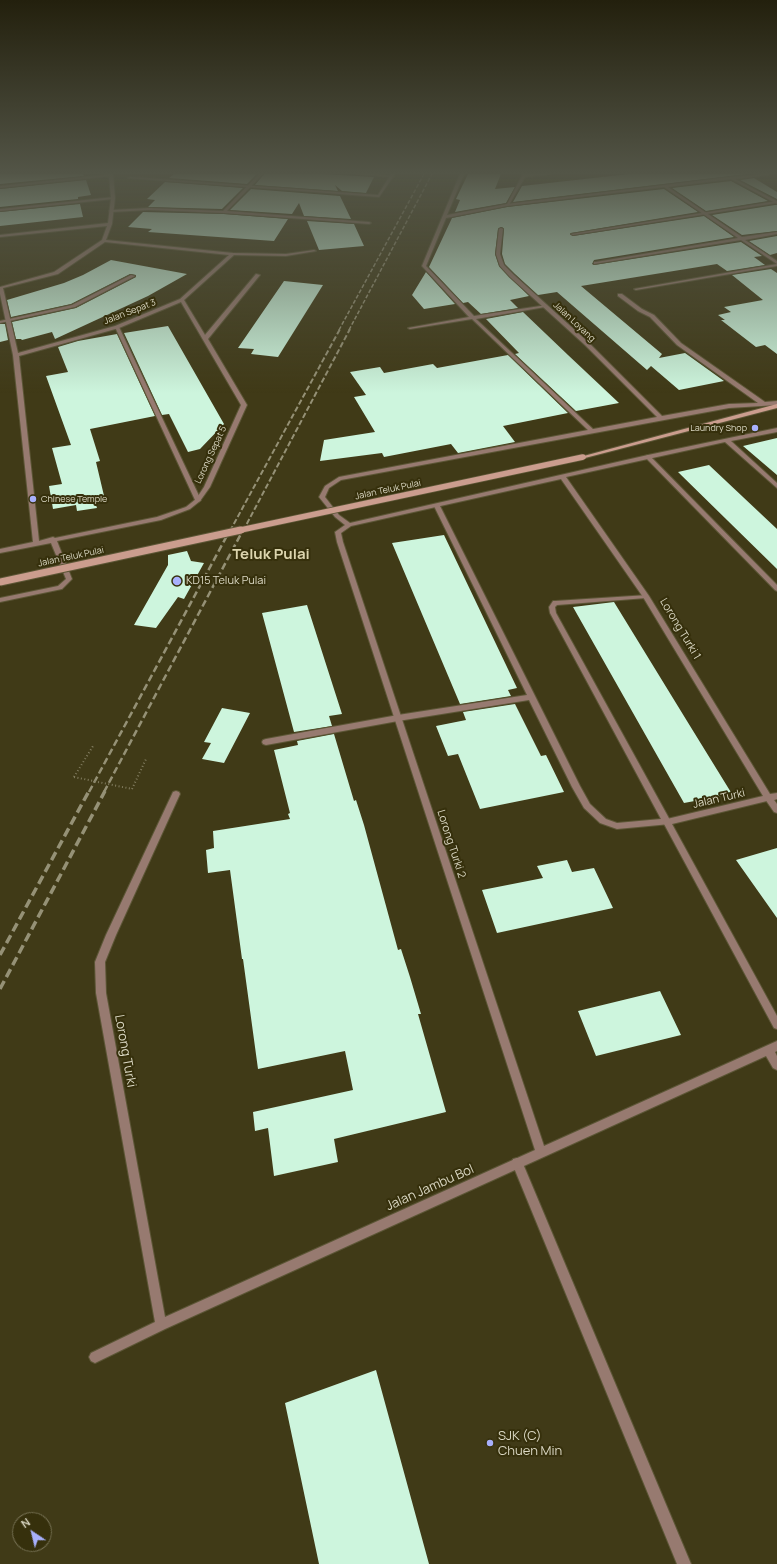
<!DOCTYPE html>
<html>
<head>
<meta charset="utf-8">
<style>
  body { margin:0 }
  #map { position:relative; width:777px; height:1564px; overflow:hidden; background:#403a17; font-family:Manrope,sans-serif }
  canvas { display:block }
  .north { position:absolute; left:12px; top:1512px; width:40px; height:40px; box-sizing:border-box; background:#36300c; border:1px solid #787356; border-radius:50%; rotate:325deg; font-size:11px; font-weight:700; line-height:16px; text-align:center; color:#dbd8c4 }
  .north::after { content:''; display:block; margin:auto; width:14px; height:18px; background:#a8b0fc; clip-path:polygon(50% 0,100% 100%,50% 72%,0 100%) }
</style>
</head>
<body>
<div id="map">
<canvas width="777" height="1564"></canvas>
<div class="north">N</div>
</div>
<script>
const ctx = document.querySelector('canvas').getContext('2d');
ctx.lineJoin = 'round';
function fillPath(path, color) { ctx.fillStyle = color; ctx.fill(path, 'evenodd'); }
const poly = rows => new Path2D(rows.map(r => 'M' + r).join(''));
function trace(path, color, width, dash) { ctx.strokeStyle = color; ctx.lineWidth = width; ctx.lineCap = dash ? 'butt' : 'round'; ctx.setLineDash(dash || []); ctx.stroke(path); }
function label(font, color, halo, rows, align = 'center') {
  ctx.font = font + ' Manrope,sans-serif'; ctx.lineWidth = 4; ctx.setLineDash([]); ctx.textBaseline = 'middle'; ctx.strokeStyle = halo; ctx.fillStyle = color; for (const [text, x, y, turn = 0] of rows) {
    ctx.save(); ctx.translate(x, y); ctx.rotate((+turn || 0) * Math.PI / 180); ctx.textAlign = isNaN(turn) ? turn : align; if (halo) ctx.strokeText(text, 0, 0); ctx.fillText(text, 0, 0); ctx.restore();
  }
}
const building = poly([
  [0,174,83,174,84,176,0,184],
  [174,174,257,174,247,184,169,178],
  [264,174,323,174,374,177,366,193,342,191,335,185,338,191,255,185],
  [468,174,501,174,495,189,515,187,506,203,455,212,460,200,456,199],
  [629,174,747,174,513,202,522,186],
  [754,178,777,192,777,199,740,180],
  [86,180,91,195,78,197,78,199,0,207,0,189],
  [731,181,768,201,706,211,672,188],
  [165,182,243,188,222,209,148,207,155,200,147,199],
  [251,189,340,196,351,219,304,216,299,203,292,214,230,210],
  [664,189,698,212,571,233,570,234,573,236,704,216,734,237,594,260,592,264,594,265,741,242,762,256,754,257,765,265,727,271,717,264,581,286,662,354,659,358,685,353,724,381,679,390,651,366,647,370,557,292,538,295,515,274,505,264,502,254,504,229,502,227,498,229,495,254,499,266,529,296,510,300,518,308,481,314,468,302,463,303,429,267,452,218,507,207],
  [80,204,83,217,0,226,0,212],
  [775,205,777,205,777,231,742,235,712,215],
  [143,212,224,214,288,219,274,241,148,232,152,229,128,227],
  [307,221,354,224,364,246,319,250],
  [777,236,777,253,770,255,749,241],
  [111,260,187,274,148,296,55,339,52,332,22,340,21,339,16,339,12,322,76,308,136,277,136,275,130,274,71,304,11,317,7,300,64,283,83,275],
  [771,269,777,273,777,354,765,345,756,347,721,320,725,320,718,315,731,312,724,307,763,300,732,275],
  [426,272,455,304,424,309,412,295],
  [284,281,323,285,278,357,251,354,254,349,238,348],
  [523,312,568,355,619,403,576,411,515,354,519,353,486,319],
  [0,324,5,324,8,340,0,342],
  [168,326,224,424,200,449,188,452,169,414,162,415,124,333],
  [117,334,155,416,90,429,100,461,96,462,105,500,95,502,97,508,77,511,76,505,53,509,49,486,62,484,52,448,71,445,46,376,68,372,58,347,78,341],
  [508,355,568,413,503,426,515,442,458,453,451,444,384,457,382,453,320,461,324,440,375,432,354,397,366,395,350,372,380,367,384,373,433,364,437,368],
  [777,438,777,475,743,446],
  [709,465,777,529,777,569,678,472],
  [444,535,517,688,508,690,511,696,460,704,392,543],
  [187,551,191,561,204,563,184,599,178,597,156,628,134,625,168,565,168,555],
  [614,602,687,721,732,794,684,803,573,607],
  [307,605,342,714,329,716,332,726,294,732,262,613],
  [515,704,541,756,546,755,564,792,480,809,458,754,448,756,436,726,466,720,463,712],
  [222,708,250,713,224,763,202,759,211,743,204,742],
  [334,734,354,801,356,800,364,825,398,950,401,949,410,977,421,1014,418,1014,446,1112,334,1139,338,1162,274,1176,268,1128,255,1131,253,1112,353,1090,345,1051,258,1069,243,959,242,959,230,870,208,873,206,850,214,848,213,831,290,819,288,814,290,813,274,750,298,745,297,741],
  [777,848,777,918,736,860],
  [567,860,572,872,594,868,613,908,497,933,482,890,543,878,537,866],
  [660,991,681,1035,596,1056,578,1011],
  [376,1370,429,1564,319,1564,285,1403]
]);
const path = poly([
  [74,777,93,746],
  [132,789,146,759]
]);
const lane = poly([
  [259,174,263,174,227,211,369,222,371,223,369,224,224,213,149,210,111,212,109,211,111,210,149,208,223,211,259,174],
  [356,174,370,174,394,176,392,177,356,174],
  [460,174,464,174,447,215,507,204,731,177,769,174,767,175,735,179,777,201,777,204,731,179,668,187,742,237,777,232,777,234,745,240,777,261,777,264,741,240,594,264,594,262,596,262,738,238,664,187,507,206,446,218,426,266,474,316,547,305,547,306,545,307,476,319,595,431,590,432,472,319,410,329,408,328,469,317,422,266,460,174],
  [114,197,113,199,0,211,0,209,114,197],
  [131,275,135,276,75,307,0,323,0,321,72,305,131,275],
  [115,326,119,327,201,500,200,501,198,502,195,500,115,327,115,326],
  [648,455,650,456,777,585,777,591,775,590,646,458,646,456,648,455],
  [437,504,440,506,580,786,590,804,606,819,617,823,661,819,550,613,549,607,553,601,555,601,648,595,648,597,646,598,557,605,555,607,556,613,671,822,670,824,617,829,600,823,584,808,572,787,529,700,398,721,266,745,263,744,262,742,263,740,266,739,398,715,527,695,434,506,437,504],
  [769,796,772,797,777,804,777,813,774,812,765,799,766,797,769,796],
  [517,1158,521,1159,691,1564,677,1564,512,1163,513,1159,517,1158]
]);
const street = poly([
  [113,174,115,198,112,224,106,240,233,253,286,254,314,250,316,251,286,256,234,255,184,300,205,335,256,274,260,275,208,339,247,405,210,487,200,501,190,509,161,520,57,541,72,579,62,589,0,602,0,598,58,586,66,579,51,543,0,553,0,549,33,542,13,355,0,294,0,287,54,272,102,240,107,226,0,237,0,235,108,223,111,198,109,176,0,188,0,186,113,174],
  [105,242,229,255,180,299,115,326,18,353,3,288,58,274,105,242],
  [181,302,241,405,204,487,196,499,186,507,157,517,55,538,53,537,39,541,19,356,119,328,181,302],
  [391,174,395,174,379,197,128,178,130,177,378,195,391,174],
  [523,174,551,174,525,177,509,205,506,206,523,174],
  [777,201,777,203,573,235,571,234,777,201],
  [501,228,503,229,500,254,504,265,514,275,589,343,662,416,729,404,758,403,677,345,650,317,638,311,618,296,618,294,622,294,642,309,654,315,681,343,765,402,777,401,777,405,729,408,341,480,329,488,325,497,339,515,350,523,648,455,777,428,777,432,731,441,777,483,777,488,725,442,566,477,649,596,770,794,777,793,777,799,769,802,767,801,672,824,777,1016,777,1029,774,1028,663,822,664,820,667,819,763,796,643,597,561,479,351,526,341,533,343,542,544,1146,777,1041,777,1051,775,1052,777,1056,777,1070,773,1068,766,1056,165,1329,95,1363,91,1361,89,1357,91,1353,155,1322,96,993,95,962,106,935,173,792,176,791,179,792,180,794,116,935,105,962,106,993,165,1317,535,1150,337,542,335,532,345,525,335,517,319,497,325,486,339,477,657,417,585,345,510,277,500,266,496,254,499,229,501,228],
  [777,264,777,266,636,290,634,289,777,264]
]);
const secondary = poly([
  [777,404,777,408,585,458,580,457,777,404]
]);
const railFar3 = poly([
  [339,330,424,174],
  [349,330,432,174]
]);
const railFar2 = poly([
  [230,531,340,329],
  [243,531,350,329]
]);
const railFar1 = poly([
  [89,792,230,530],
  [104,792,243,530]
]);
const rail = poly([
  [0,955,89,791],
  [0,989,105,791]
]);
const pathBridge = poly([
  [74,777,132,789]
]);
const secondaryBridgeFar1 = poly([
  [236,531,583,457]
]);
const secondaryBridge = poly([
  [0,582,241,530]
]);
const markers = [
  [755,428,4,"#a8b0fc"],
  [33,499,4,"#a8b0fc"],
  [177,581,5,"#a8b0fc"],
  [490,1443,4,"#a8b0fc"]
];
const farStreetnames = [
  ["Jalan Sepat 3",130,312,-21],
  ["Jalan Loyang",574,322,43],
  ["Lorong Sepat 5",211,455,-65],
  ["Jalan Teluk Pulai",388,490,-12],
  ["Jalan Teluk Pulai",71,557,-12]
];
const farPoinames = [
  ["Laundry Shop",747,428],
  ["Chinese Temple",41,499,"left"]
];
const poiNames = [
  ["KD15 Teluk Pulai",186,581]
];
const streetNames = [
  ["Lorong Turki 1",680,629,59],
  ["Jalan Turki",719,799,-13],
  ["Lorong Turki 2",451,844,72]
];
const nearStreetnames = [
  ["Lorong Turki",125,1051,80],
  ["Jalan Jambu Bol",430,1188,-24]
];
const nearPoinames = [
  ["SJK (C)",498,1436],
  ["Chuen Min",498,1451]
];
const districtNames = [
  ["Teluk Pulai",271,555]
];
fillPath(building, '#cdf5dd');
trace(lane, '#5c5636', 2);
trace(street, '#5c5636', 2);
trace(secondary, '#5c5636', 2);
trace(path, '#827d60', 2, [1, 2.5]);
fillPath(lane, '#977a70');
fillPath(street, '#977a70');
fillPath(secondary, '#cb9d8e');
trace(railFar3, '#959176', 1.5, [4, 2]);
trace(railFar2, '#959176', 2, [5.5, 2.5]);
trace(railFar1, '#959176', 2.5, [7, 3.5]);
trace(rail, '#959176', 3.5, [9, 4.5]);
trace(secondaryBridgeFar1, '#5c5636', 7, []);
trace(secondaryBridge, '#5c5636', 9, []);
trace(pathBridge, '#827d60', 2, [1, 2.5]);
trace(secondaryBridgeFar1, '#cb9d8e', 5.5);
trace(secondaryBridge, '#cb9d8e', 7);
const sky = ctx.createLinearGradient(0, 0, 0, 393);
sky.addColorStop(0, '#23200d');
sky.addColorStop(0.44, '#535547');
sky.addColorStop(1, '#53554700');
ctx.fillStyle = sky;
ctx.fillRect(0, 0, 777, 393);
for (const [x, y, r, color] of markers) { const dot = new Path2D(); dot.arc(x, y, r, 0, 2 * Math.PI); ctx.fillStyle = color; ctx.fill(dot); trace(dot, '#36300c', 1.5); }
label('9px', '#dbd8c4', '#36300c', farStreetnames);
label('9px', '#dbd8c4', '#36300c', farPoinames, 'right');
label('11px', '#dbd8c4', '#36300c', poiNames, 'left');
label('11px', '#dbd8c4', '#36300c', streetNames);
label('13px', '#dbd8c4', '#36300c', nearStreetnames);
label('13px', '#dbd8c4', '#36300c', nearPoinames, 'left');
label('bold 15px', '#dcd5ae', '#36300c', districtNames);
</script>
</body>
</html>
